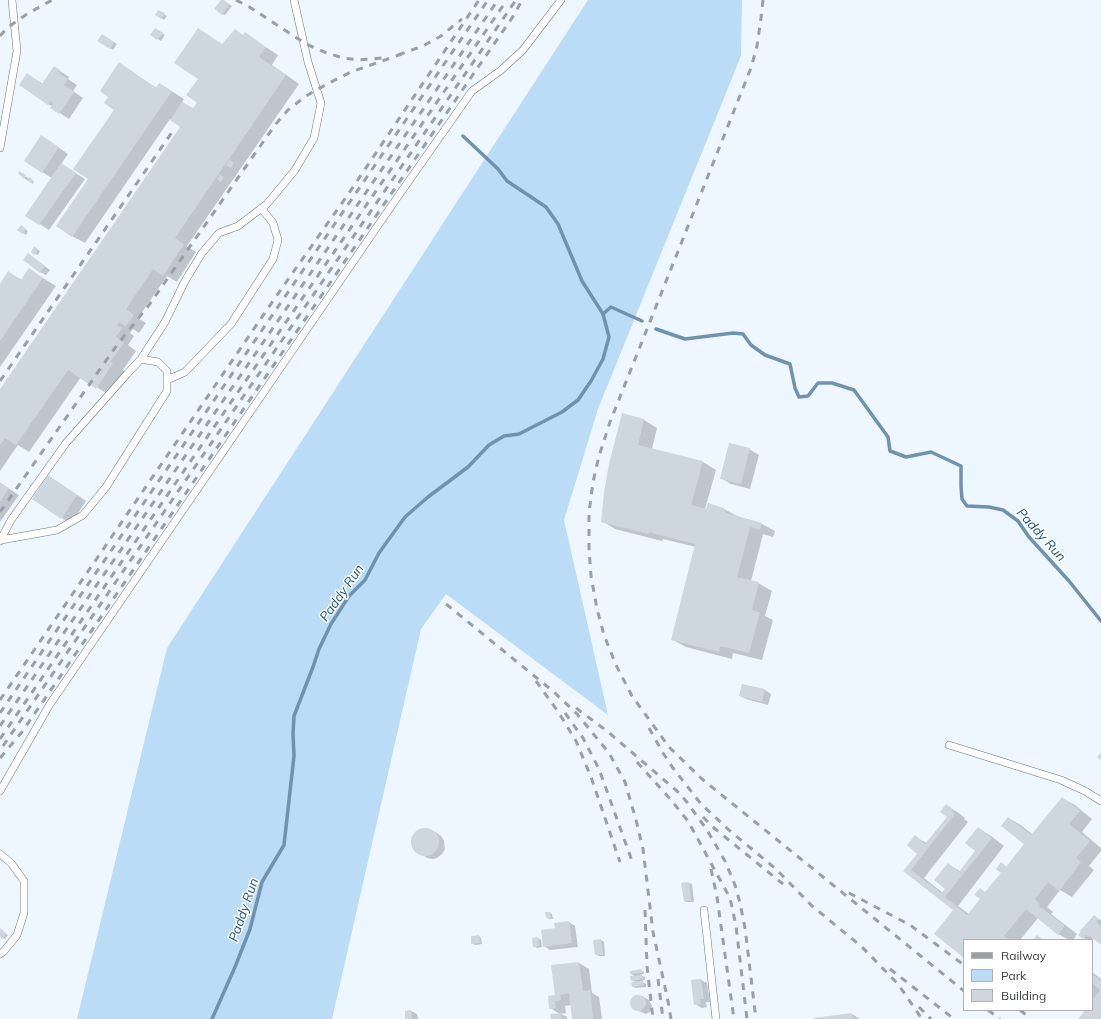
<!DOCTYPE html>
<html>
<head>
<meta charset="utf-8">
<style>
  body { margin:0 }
  #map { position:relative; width:1101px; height:1019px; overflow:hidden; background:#eef7ff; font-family:Mulish,sans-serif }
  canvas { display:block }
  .legend { position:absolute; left:963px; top:939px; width:130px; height:72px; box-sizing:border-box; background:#fff; border:1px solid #b0b1b3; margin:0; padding:5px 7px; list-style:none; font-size:12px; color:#3a3d40 }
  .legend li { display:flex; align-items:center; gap:8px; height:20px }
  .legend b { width:20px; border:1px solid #b0b1b3 }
</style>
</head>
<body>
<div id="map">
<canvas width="1101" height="1019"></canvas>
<ul class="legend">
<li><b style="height:5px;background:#999fa5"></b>Railway</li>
<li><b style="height:11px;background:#bbdcf7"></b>Park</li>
<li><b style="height:11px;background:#ced7df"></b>Building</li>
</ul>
</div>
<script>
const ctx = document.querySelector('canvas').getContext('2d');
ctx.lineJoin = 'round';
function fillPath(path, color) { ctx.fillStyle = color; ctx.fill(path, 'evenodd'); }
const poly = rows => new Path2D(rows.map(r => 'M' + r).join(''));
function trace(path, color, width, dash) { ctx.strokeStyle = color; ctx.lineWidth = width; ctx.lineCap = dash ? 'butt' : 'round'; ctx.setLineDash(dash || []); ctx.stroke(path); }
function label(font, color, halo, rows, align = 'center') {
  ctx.font = font + ' Mulish,sans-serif'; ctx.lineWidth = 3; ctx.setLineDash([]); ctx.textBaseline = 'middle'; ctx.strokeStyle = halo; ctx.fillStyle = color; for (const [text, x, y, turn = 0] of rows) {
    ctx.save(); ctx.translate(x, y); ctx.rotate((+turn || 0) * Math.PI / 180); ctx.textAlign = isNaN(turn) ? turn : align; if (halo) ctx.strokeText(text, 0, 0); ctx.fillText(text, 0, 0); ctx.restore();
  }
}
const green = poly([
  [588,0,742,0,741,56,598,409,564,520,608,715,446,594,421,629,332,1019,77,1019,167,648]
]);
const shadow = poly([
  [222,0,232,6,225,15,222,14],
  [159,11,167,16,164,20,156,15],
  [155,29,165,35,161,41,151,35],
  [198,29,223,45,244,36,246,34,278,55,272,65,299,84,187,246,196,252,177,282,167,276,138,318,146,323,139,333,133,329,130,333,134,336,128,345,136,351,123,370,125,372,109,395,81,377,29,452,18,445,0,471,0,391,182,126,170,119,85,243,72,236,90,179,115,109,110,97,119,64,157,88,160,84,173,92,184,99,182,102,193,109,198,102],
  [103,35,117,44,113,50,99,41],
  [54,67,69,77,68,79,77,85,73,91,83,98,69,119,52,108,52,106,48,104,37,80,43,84],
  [51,142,68,154,61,164,85,179,49,230,26,215,52,178,42,172],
  [19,173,34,181,33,184,24,178],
  [21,226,28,231,26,235,18,230],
  [34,248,40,251,38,255,32,252],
  [34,258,50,270,46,275,40,272],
  [30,270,56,286,0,367,0,285,9,273,22,280],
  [623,415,644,420,657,428,652,449,703,462,716,470,705,509,724,509,737,516,762,524,775,531,773,537,763,534,751,581,758,583,772,591,765,616,773,620,762,660,733,653,732,659,686,647,673,640,696,547,663,539,662,541,615,529,602,521],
  [749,449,759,455,750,489,731,484,721,478],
  [58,482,86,501,71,524,62,518],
  [0,483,19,495,0,522],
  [742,685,765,690,771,694,768,705,746,699,740,696],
  [1062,798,1075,805,1092,819,1082,832,1101,848,1101,851,1089,866,1094,870,1072,897,1060,890,1047,907,1053,912,1051,914,1077,934,1073,940,1069,940,1058,934,1038,918,1020,940,964,940,964,957,954,910,905,870,918,853,915,837,927,843,948,816,946,806,959,813,965,818,964,819,968,822,924,878,943,893,946,888,948,864,960,871,976,851,978,828,991,836,1004,846,958,906,969,914,1002,873,1001,863,1007,867,1025,844,1008,818,1021,825,1033,835],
  [425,828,430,829,437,833,441,836,444,841,445,849,442,854,437,858,433,859,427,858,413,847,412,842,415,833,420,829],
  [689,883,692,884,694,902,687,902,684,901],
  [549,913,552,914,553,919,550,919,547,918],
  [1094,917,1101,920,1101,944,1093,938,1091,940,1087,940,1080,935],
  [569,922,575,926,578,947,550,950,544,946,556,929,555,924],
  [0,931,3,932,8,935,5,939,0,936],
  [479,936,481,938,482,944,475,945,472,943],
  [538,938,541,940,542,947,537,948,534,946],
  [601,940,604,942,605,956,599,956,596,955],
  [579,963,589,969,592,993,599,997,602,1019,573,1019,572,1005,565,1006,566,1013,561,1014,567,1017,567,1019,552,1019,560,1014,550,1008,556,996,553,966],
  [641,971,644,972,644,974,640,975,645,977,645,980,641,981,646,984,646,987,635,988,633,986,637,983,632,980,636,977,631,974],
  [1092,972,1101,979,1101,1019,1079,1019,1086,1010,1092,1010],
  [701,980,707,983,710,1002,706,1002,707,1007,702,1008,695,1004],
  [636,995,642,996,649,1000,652,1006,650,1012,646,1014,634,1009,631,1005,632,999],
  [411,1011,417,1014,418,1019,406,1019],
  [852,1014,860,1019,817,1019]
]);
const stream = poly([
  [463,136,498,169,507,181,546,207,558,224,582,281,603,314],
  [656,329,685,339,733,333,743,334,751,345,765,355,790,364,795,388,799,397,808,396,818,383,832,383,854,390,888,437,890,451,906,457,931,452,961,466,961,486,962,499,967,506,989,507,1003,510,1018,521,1029,537,1069,581,1101,621],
  [212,1019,235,967,250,929,262,882,284,845,294,756,293,734,294,716,313,667,319,649,331,624,349,596,365,580,379,553,405,517,428,497,468,467,489,445,504,436,519,434,562,412,578,400,591,381,603,359,609,337,603,314,611,307,642,321]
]);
const building = poly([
  [221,0,224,0,229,4,222,15,214,9],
  [158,10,165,13,161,19,155,15],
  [155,28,163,33,157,40,150,35],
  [198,28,222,44,235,29,243,35,245,32,266,47,259,57,286,75,175,238,184,244,163,276,153,269,126,309,134,315,126,326,119,322,117,325,122,328,116,337,124,343,110,362,113,363,96,389,68,370,16,445,5,438,0,445,0,389,180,127,170,120,182,102,193,108,197,103,186,95,198,79,174,63],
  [102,34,114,42,110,49,97,41],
  [119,62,156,88,159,83,172,91,72,237,56,226,88,179,73,169,114,110,104,103,108,97,100,91],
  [54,66,60,70,59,73,68,79,64,85,74,92,59,114,50,108,54,103,50,101,48,105,19,85,27,73,42,84],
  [41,135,59,147,42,173,24,161],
  [229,160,234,163,231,168,226,165],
  [61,163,76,173,39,225,25,216],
  [19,171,26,175,24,179,18,173],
  [220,175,224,177,221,182,217,179],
  [30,177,34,182,33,183,27,181],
  [21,225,26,229,22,234,17,230],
  [34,246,38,249,34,255,31,252],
  [28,253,45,266,40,273,23,260],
  [29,268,43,278,0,341,0,284,8,271,21,280],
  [622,413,644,419,638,445,703,461,691,505,706,509,708,503,724,508,726,513,762,523,760,530,750,527,737,577,759,582,752,610,760,612,749,653,720,646,719,652,671,640,695,544,649,532,649,534,601,522,604,492,609,464],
  [729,443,750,448,741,484,720,479],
  [48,475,77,495,61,519,32,499],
  [0,482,9,488,0,502],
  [742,684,765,689,762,702,739,696],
  [1101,752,1101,760,1097,757],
  [1062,797,1080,811,1069,824,1090,841,1076,858,1081,862,1059,891,1048,882,1035,899,1040,904,1039,906,1065,926,1058,935,1026,909,1004,936,1009,940,964,940,964,958,934,934,953,910,903,871,917,854,907,845,915,835,925,844,947,817,940,812,946,804,953,809,951,811,955,814,911,870,941,893,945,889,934,880,948,863,959,872,975,851,965,843,978,827,992,838,945,897,967,915,980,899,974,895,980,888,985,892,1001,873,996,869,1001,862,1006,867,1024,844,1001,826,1008,817,1031,835],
  '411 842a14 14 0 1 1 28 0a14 14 0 1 1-28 0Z',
  [689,882,691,901,684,901,681,883],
  [545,912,550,912,551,918,546,918],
  [1094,915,1099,919,1096,922,1101,926,1101,945,1090,936,1089,937,1086,935,1083,939,1078,935,1081,931,1080,931],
  [569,921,572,943,543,947,541,930,555,928,554,923],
  [0,928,6,933,2,939,0,937],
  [479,935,480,943,471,944,471,936],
  [1037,935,1043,940,1033,940],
  [538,937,539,946,533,947,532,938],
  [601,939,603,955,595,955,593,940],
  [579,962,583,991,590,990,593,1019,572,1019,569,993,560,995,561,1000,555,1001,556,1008,549,1009,548,996,555,995,551,965],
  [642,969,642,973,630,974,630,971],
  [1092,974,1101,981,1101,1019,1078,1019,1085,1010,1092,1010,1092,1000,1100,990,1092,983],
  [642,975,643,979,631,981,630,976],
  [701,979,704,999,700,999,701,1004,694,1005,691,980],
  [643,981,644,985,632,987,631,982],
  '630 1003a8 8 0 1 1 16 0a8 8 0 1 1-16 0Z',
  [411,1010,412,1019,405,1019,405,1011],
  [561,1013,562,1019,551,1019,550,1014],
  [852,1013,853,1019,814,1019,814,1018]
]);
const service = poly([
  [0,148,17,51,12,0],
  [141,359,165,322,185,281,202,253,219,233,238,226,267,204,295,170,314,138,321,103,308,62,294,0],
  [167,380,185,372,231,324,273,259,278,240,273,223,261,208],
  [0,541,11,520,66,443,127,374,141,359,158,362,167,371,167,391,106,487,83,515,57,530,1,540],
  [949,745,1061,780,1085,791,1101,801],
  [0,791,50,704,392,205,472,91,500,71,523,50,561,0],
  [0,854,11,863,24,881,24,913,17,935,4,951,0,954],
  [704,910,716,1019]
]);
const rail = poly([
  [236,0,251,8,306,44,327,53,343,58,359,60,382,58],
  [763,0,761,18,757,46,751,68,610,422,599,456,593,482,589,513,589,549,591,576,597,609,604,635,616,665,632,696,669,747,702,779,964,991],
  [0,36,7,28,27,14,52,0],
  [398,55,423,46,441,36,462,19],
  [0,381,175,128],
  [0,512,117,345,149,305,275,125,288,110,306,96,327,84,351,72,402,54],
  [446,604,554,692,577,714,609,753,625,782,636,820,643,849,653,932,668,1001,671,1019],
  [536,681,559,713,576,741,591,777,620,862],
  [0,700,275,298,349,193,479,0],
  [576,708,607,731,677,791,686,801,707,830,725,861,735,885,740,903,745,928,756,1019],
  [0,713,488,0],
  [565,713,583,738,599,769,632,861],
  [0,726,498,0],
  [649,728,663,753,673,768,701,804,730,831,776,869,811,905,862,947,898,984,922,1019],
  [0,739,507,0],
  [3,746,516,0],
  [0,758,22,732,472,76,514,15,522,0],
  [637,762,671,800,688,821,730,898,736,926,747,1019],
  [703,817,714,828,783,884],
  [711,869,717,897,734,1019],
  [849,893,910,925,964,965],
  [645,910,647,966,653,1019],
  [890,969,954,1019],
  [658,979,663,1019],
  [919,1007,931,1019],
  [988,1010,1000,1019],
  [1020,1010,1031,1019]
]);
const waterNames = [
  ["Paddy Run",1041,535,48],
  ["Paddy Run",342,593,-55],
  ["Paddy Run",244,910,-71]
];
fillPath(green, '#bbdcf7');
fillPath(shadow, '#0003');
trace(stream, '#6f93af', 3.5);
fillPath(building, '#ced7df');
trace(service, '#6d757c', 8);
trace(service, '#fff', 7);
trace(rail, '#999fa5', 3, [7, 7]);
label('italic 13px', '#1d547b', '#fff', waterNames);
</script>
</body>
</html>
